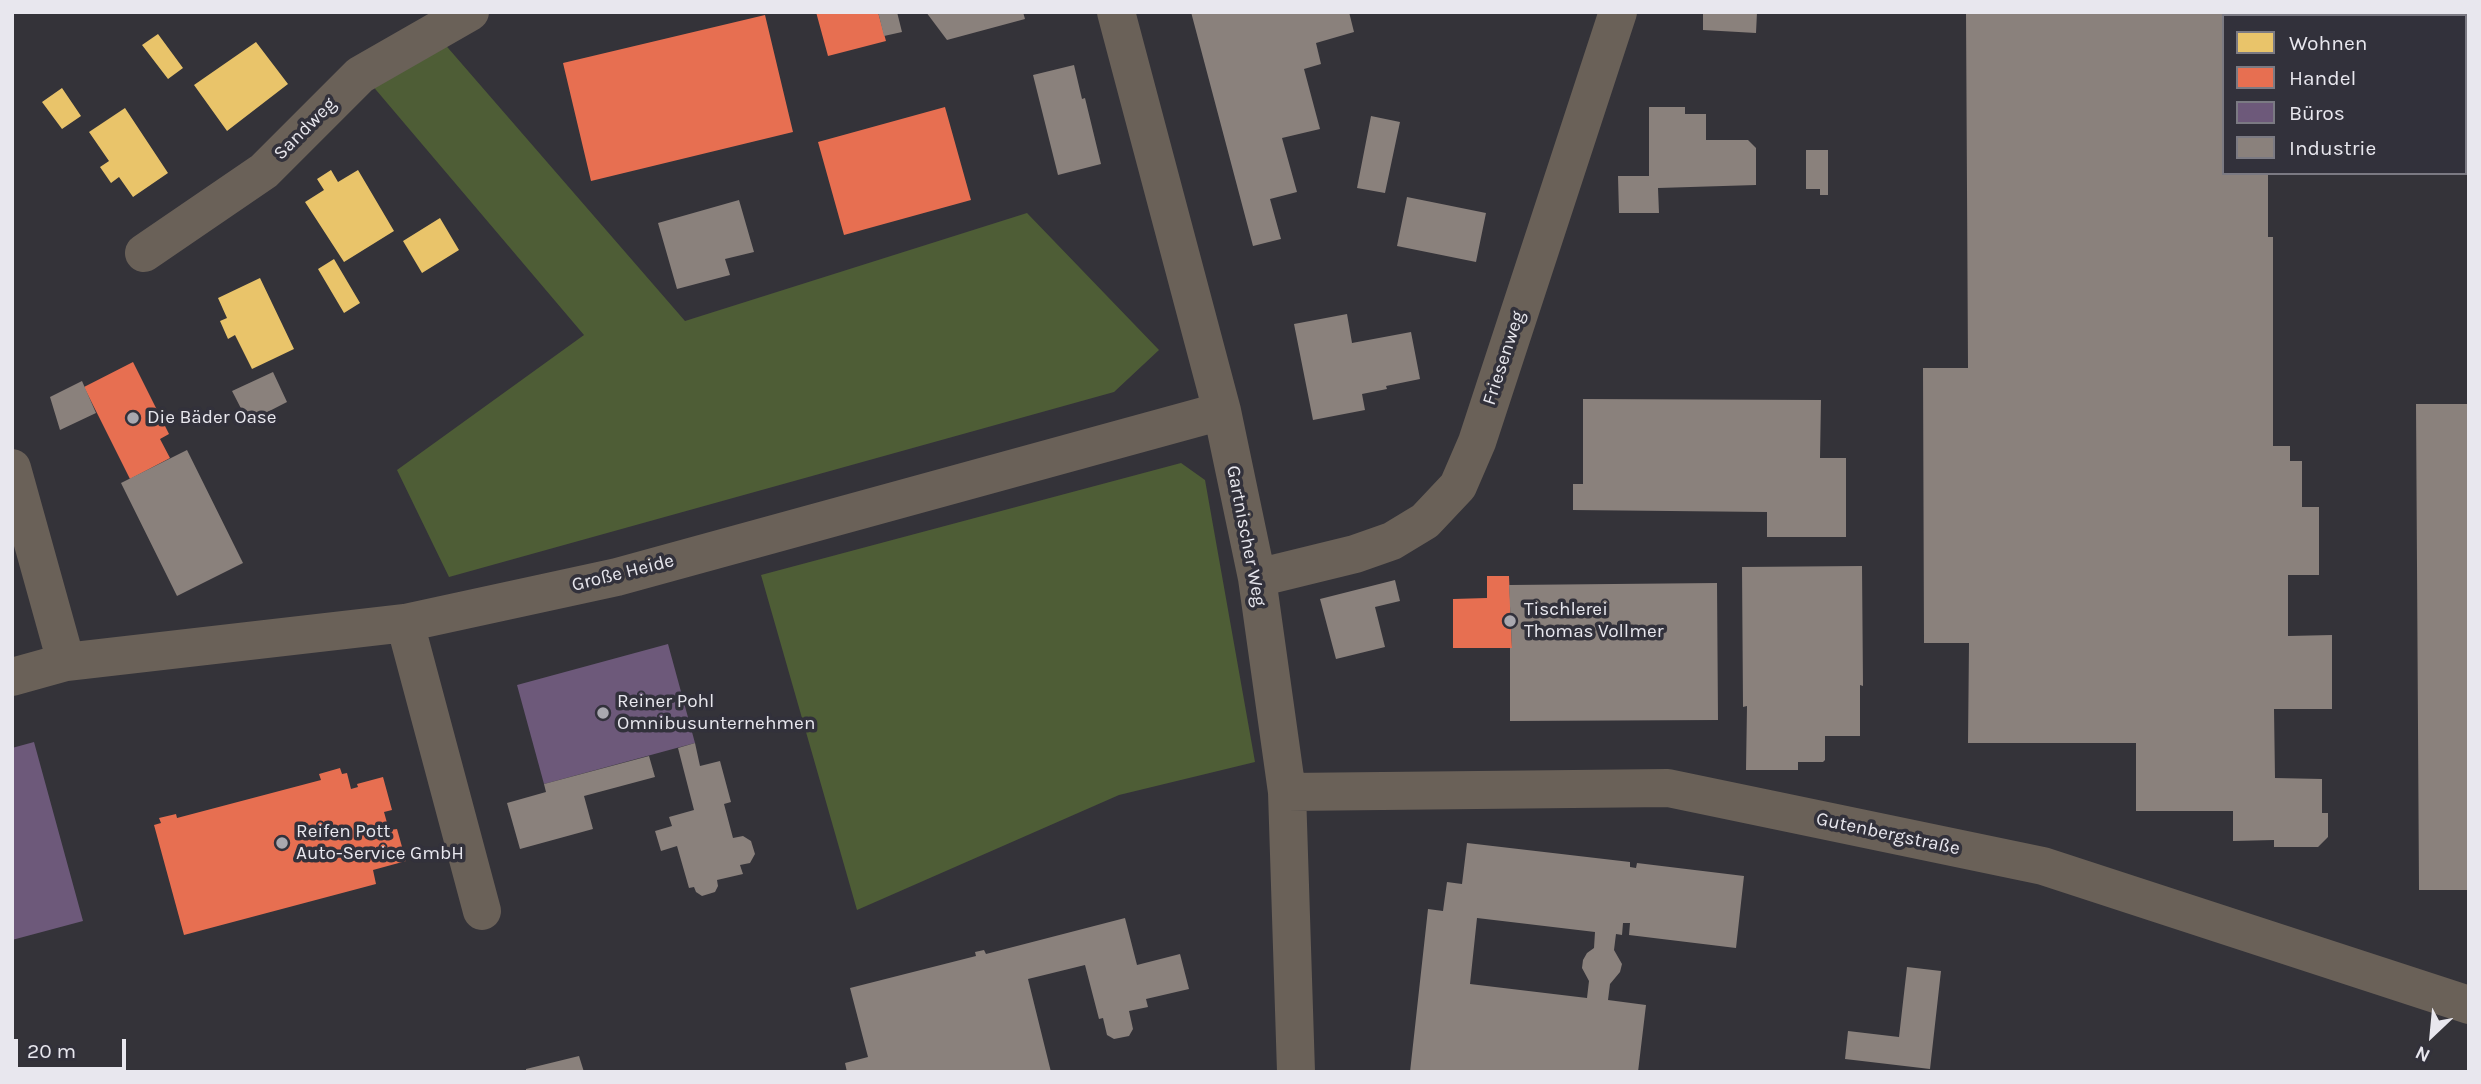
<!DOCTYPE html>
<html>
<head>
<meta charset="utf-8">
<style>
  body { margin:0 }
  #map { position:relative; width:2481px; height:1084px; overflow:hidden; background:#343339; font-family:Karla,sans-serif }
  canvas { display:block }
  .frame { position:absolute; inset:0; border:14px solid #e8e7ee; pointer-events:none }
  .legend { position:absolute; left:2222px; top:14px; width:245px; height:161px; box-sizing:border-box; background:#32313b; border:2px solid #7b7a83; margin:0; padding:9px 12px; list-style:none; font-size:21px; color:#e8e7ee }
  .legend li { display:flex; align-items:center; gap:14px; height:35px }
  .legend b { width:35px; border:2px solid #7b7a83 }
  .north { position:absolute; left:2397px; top:1000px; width:70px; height:70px; -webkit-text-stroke:5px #32313b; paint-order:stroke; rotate:206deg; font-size:19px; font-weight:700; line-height:28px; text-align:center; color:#e8e7ee }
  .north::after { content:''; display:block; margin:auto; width:24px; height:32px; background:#e8e7ee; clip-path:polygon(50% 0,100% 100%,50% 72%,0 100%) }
  .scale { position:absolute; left:14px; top:1039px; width:112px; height:32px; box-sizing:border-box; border:4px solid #e8e7ee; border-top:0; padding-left:9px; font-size:21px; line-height:24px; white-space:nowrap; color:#e8e7ee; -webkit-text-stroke:5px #32313b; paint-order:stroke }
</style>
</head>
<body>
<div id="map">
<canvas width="2481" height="1084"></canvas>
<div class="frame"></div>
<ul class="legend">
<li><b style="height:19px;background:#e9c46a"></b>Wohnen</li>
<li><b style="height:19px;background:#e76f51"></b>Handel</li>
<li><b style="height:19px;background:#6d597a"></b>Büros</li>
<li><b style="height:19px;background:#8a817c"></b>Industrie</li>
</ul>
<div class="north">N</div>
<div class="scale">20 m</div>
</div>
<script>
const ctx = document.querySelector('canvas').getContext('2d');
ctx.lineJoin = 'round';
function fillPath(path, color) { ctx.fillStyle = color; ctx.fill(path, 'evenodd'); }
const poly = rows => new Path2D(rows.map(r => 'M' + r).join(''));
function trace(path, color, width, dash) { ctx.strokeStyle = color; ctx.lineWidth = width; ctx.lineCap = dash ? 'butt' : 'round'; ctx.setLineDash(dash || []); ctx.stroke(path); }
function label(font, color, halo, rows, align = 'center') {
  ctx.font = font + ' Karla,sans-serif'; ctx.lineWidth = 7; ctx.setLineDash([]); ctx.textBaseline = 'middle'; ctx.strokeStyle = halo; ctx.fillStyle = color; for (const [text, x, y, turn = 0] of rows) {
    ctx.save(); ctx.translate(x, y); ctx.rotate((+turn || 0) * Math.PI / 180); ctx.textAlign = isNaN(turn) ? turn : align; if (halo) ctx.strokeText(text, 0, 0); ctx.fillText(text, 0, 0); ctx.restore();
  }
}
const green = poly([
  [442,41,685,321,1027,213,1159,350,1114,392,449,577,397,470,584,335,371,84],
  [1181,463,1205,480,1255,762,1119,795,857,910,761,575]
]);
const homes = poly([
  [158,34,183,68,168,79,142,45],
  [256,42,288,84,227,131,194,85],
  [62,88,81,116,62,129,42,102],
  [125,108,168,173,133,197,119,177,111,183,100,167,109,161,89,132],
  [331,170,338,182,358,170,394,231,344,262,305,202,324,190,317,179],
  [440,218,459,250,422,273,403,241],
  [334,259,360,303,344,313,318,269],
  [260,278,294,349,252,369,235,335,228,339,220,321,227,318,218,298]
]);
const shops = poly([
  [816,12,878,12,886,41,828,56],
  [765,15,793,132,591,181,563,63],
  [945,107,971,200,844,235,818,142],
  [133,362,169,434,160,439,170,458,130,479,84,387],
  [1487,576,1509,576,1512,648,1453,648,1453,599,1487,598],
  [340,768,342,774,347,773,351,789,358,787,357,784,383,777,392,810,384,812,389,830,397,829,406,861,373,870,376,884,184,935,154,825,161,823,159,818,176,814,177,818,321,780,319,774]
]);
const offices = poly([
  [668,644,695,743,544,784,517,685],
  [34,742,83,921,12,940,12,748]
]);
const industry = poly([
  [878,12,897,12,902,32,884,36],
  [926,12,1023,12,1025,19,947,40],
  [1191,12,1349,12,1354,32,1316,43,1321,64,1304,69,1320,129,1282,138,1297,192,1270,199,1281,239,1253,246],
  [1703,12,1757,12,1756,33,1703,30],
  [1966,12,2368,12,2368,16,2224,16,2224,173,2268,173,2268,237,2273,237,2273,446,2290,446,2290,461,2302,461,2302,507,2319,507,2319,575,2288,575,2288,636,2332,635,2332,709,2274,709,2275,778,2322,779,2322,813,2328,813,2328,837,2318,847,2274,847,2274,840,2233,841,2233,811,2136,811,2136,743,1968,743,1969,643,1924,643,1923,368,1968,368],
  [1074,65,1082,99,1085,98,1101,164,1058,175,1033,75],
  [1649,107,1685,107,1685,114,1706,114,1706,140,1748,140,1756,148,1756,185,1658,188,1659,213,1619,213,1618,176,1649,176],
  [1371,116,1400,122,1385,193,1357,188],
  [1806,150,1828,150,1828,195,1820,195,1820,189,1806,189],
  [1407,197,1486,213,1476,262,1397,246],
  [739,200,754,252,725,259,730,275,677,289,658,223],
  [1347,314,1352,343,1411,332,1420,379,1386,386,1387,389,1362,394,1365,410,1313,420,1294,324],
  [273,372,287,402,248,422,232,391],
  [82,381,96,413,60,430,50,397],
  [1583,399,1821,400,1820,458,1846,458,1846,537,1767,537,1767,512,1573,510,1573,484,1583,484],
  [2416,404,2469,404,2469,890,2419,890],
  [187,450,243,563,177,596,121,483],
  [1862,566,1863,686,1860,685,1860,736,1825,736,1825,760,1823,762,1798,762,1798,770,1746,770,1747,706,1743,707,1742,567],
  [1395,580,1400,601,1375,607,1385,647,1336,659,1320,599],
  [1717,583,1718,720,1510,721,1510,648,1512,648,1509,585],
  [695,743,700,766,720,761,731,802,724,804,733,838,743,836,751,841,755,854,750,863,740,865,743,874,717,880,718,886,715,892,702,896,696,892,694,887,689,888,677,846,661,851,655,831,672,826,669,817,694,810,678,748],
  [649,756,655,777,584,796,593,829,520,849,507,803,546,792,544,784],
  [1467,843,1630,862,1630,867,1636,868,1637,863,1744,876,1736,948,1629,935,1630,923,1623,923,1622,935,1616,934,1614,950,1622,964,1620,972,1610,984,1608,1000,1646,1005,1638,1072,1410,1072,1428,909,1443,911,1447,882,1462,884],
  [1477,918,1595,932,1594,948,1587,953,1583,960,1582,968,1589,981,1587,998,1470,984],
  [1125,918,1137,965,1180,954,1189,989,1146,999,1148,1007,1129,1011,1133,1029,1129,1036,1114,1039,1107,1035,1103,1018,1099,1019,1085,965,1028,979,1051,1072,847,1072,845,1063,868,1057,850,988,976,956,975,952,984,950,986,954],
  [1907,967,1941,971,1930,1069,1845,1059,1848,1031,1899,1037],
  [579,1056,584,1072,526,1072,526,1069]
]);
const minor = poly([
  [1116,12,1222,411,1257,578,1287,792,1296,1072],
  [144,253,264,171,360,75,470,12],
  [12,468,66,662],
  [1257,578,1355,554,1392,541,1425,521,1458,486,1477,442,1618,12],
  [405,623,482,911],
  [12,677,66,662,405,623,617,577,1222,411],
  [1287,792,1668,788,2043,866,2469,1005]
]);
const markers = [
  [133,418,7,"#a9a8af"],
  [1510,621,7,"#a9a8af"],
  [603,713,7,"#a9a8af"],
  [282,843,7,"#a9a8af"]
];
const streetNames = [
  ["Sandweg",305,129,-45],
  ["Friesenweg",1504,358,-72],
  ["Gartnischer Weg",1246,536,79],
  ["Große Heide",623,573,-14],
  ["Gutenbergstraße",1888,834,12]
];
const poiNames = [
  ["Die Bäder Oase",147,418],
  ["Tischlerei",1524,610],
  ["Thomas Vollmer",1524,632],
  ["Reiner Pohl",617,702],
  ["Omnibusunternehmen",617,724],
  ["Reifen Pott",296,832],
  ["Auto-Service GmbH",296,854]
];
fillPath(green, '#4e5d36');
fillPath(homes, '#e9c46a');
fillPath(shops, '#e76f51');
fillPath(offices, '#6d597a');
fillPath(industry, '#8a817c');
trace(minor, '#6a6158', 38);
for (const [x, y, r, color] of markers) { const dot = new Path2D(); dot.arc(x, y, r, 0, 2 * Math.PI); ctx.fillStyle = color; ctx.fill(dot); trace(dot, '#32313b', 2.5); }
label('19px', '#e8e7ee', '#32313b', streetNames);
label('19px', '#e8e7ee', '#32313b', poiNames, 'left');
</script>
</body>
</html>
